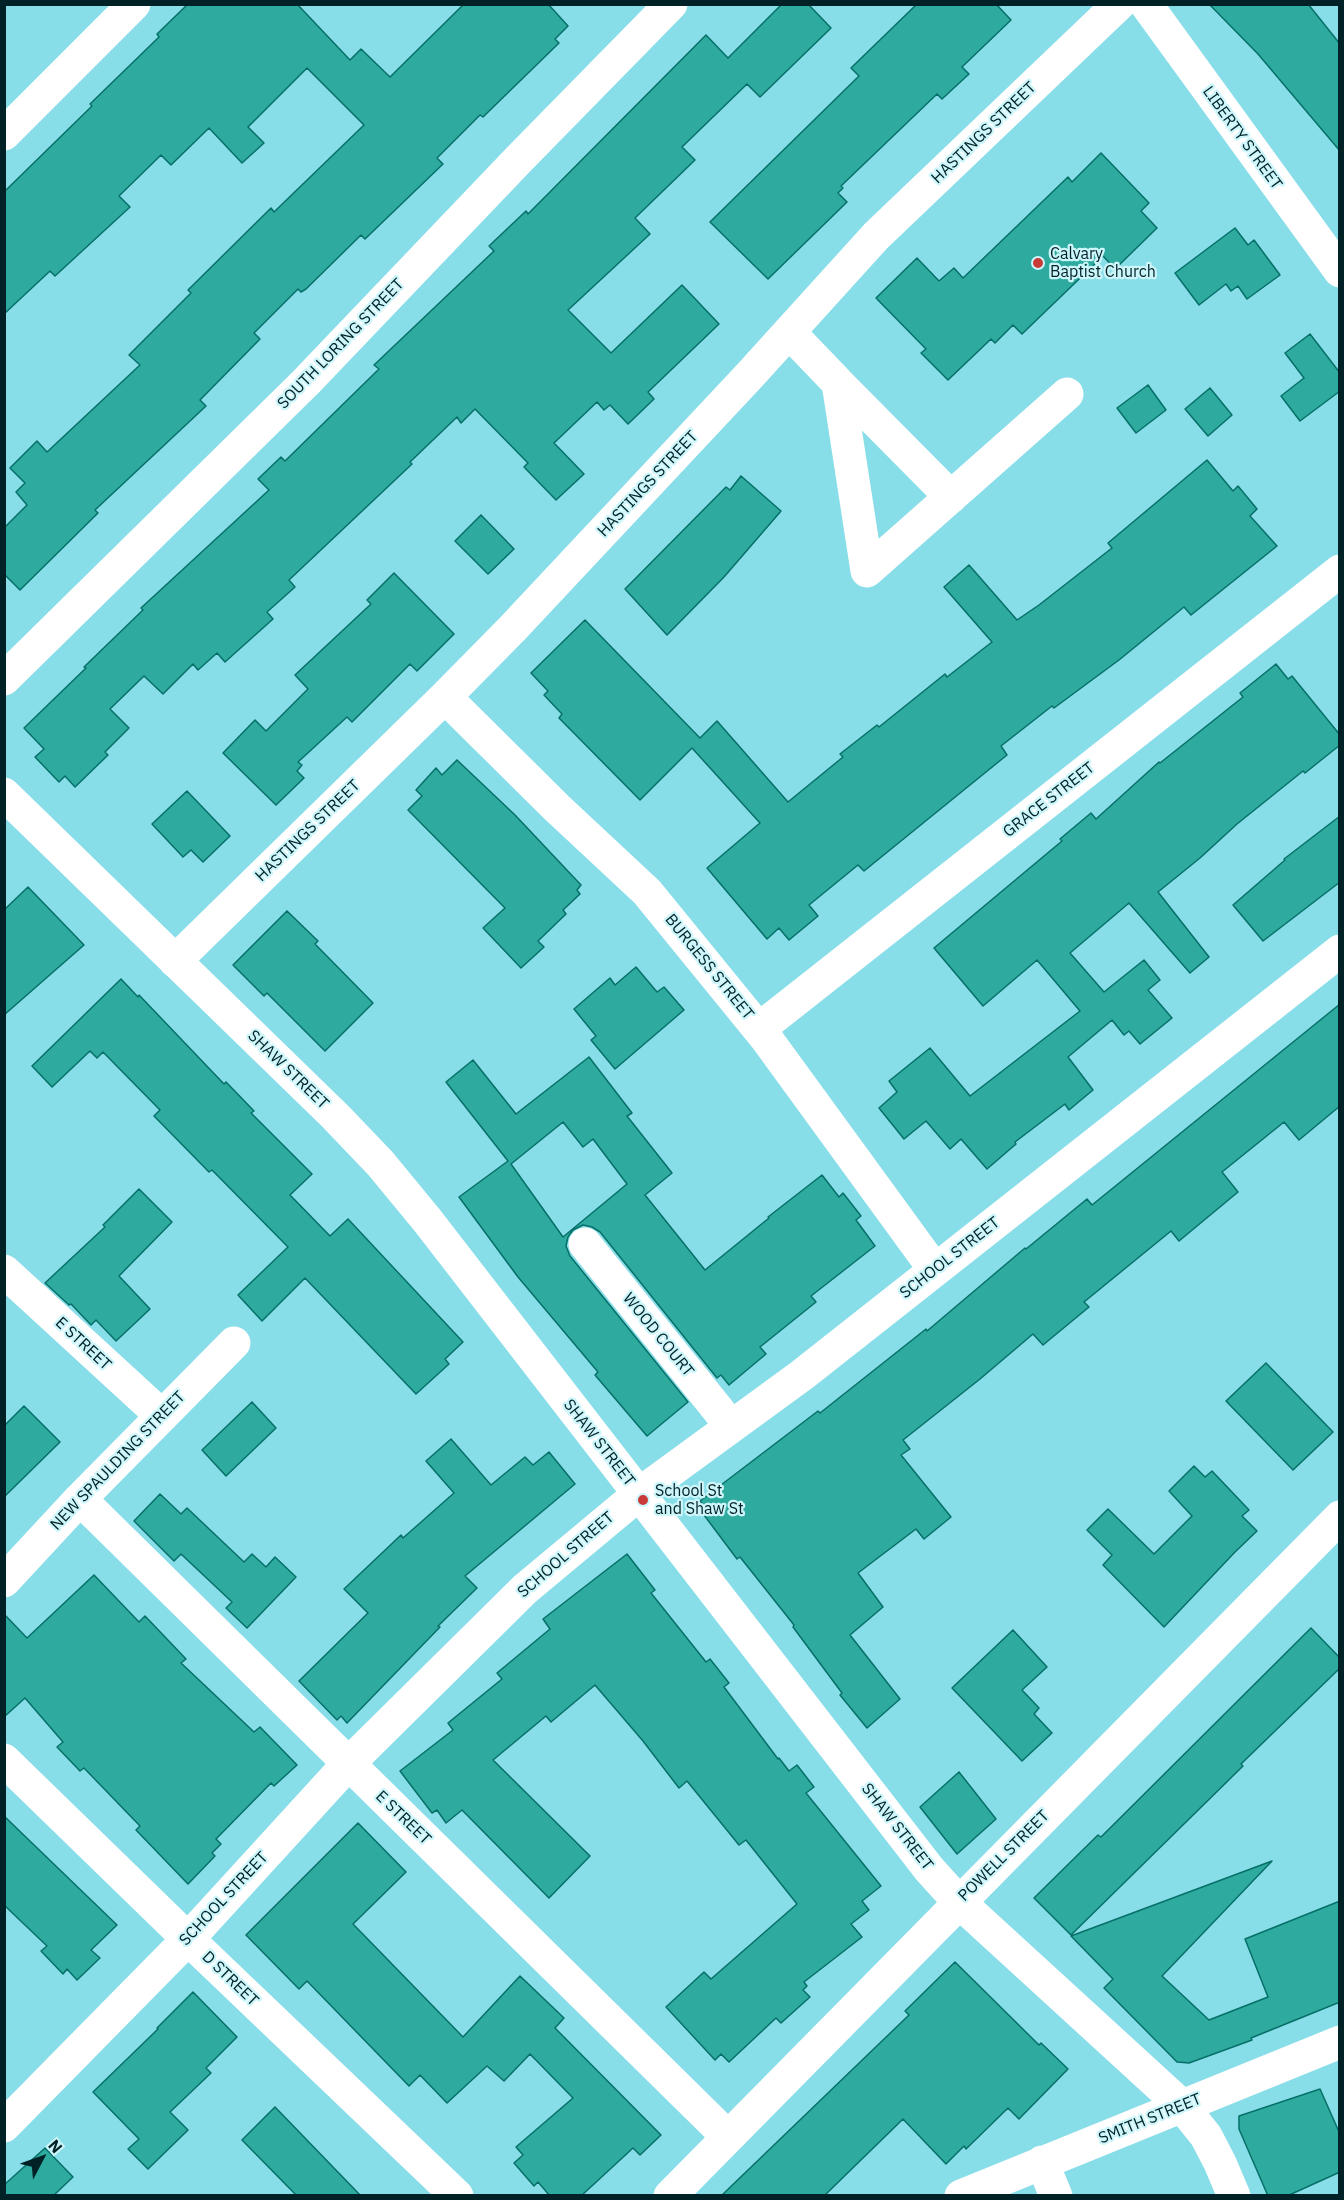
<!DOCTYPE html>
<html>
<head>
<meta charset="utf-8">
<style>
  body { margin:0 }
  #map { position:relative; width:1344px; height:2200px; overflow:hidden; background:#87dde8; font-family:"IBM Plex Sans",sans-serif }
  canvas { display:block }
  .frame { position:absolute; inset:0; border:6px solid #002126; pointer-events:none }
  .north { position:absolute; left:12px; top:2128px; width:60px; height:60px; -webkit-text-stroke:4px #cdf6fb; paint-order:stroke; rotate:49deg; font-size:16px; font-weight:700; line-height:24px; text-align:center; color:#002126 }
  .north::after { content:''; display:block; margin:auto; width:21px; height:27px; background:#002126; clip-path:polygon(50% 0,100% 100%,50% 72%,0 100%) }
</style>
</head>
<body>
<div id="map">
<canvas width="1344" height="2200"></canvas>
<div class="frame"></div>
<div class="north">N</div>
</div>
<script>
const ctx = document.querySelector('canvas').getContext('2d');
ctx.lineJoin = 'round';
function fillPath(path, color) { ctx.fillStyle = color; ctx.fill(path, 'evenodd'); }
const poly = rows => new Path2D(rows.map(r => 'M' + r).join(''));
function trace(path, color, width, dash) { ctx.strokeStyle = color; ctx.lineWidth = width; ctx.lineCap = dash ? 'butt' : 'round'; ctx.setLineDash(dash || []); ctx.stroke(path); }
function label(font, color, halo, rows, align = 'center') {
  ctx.font = font + ' "IBM Plex Sans",sans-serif'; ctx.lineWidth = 4.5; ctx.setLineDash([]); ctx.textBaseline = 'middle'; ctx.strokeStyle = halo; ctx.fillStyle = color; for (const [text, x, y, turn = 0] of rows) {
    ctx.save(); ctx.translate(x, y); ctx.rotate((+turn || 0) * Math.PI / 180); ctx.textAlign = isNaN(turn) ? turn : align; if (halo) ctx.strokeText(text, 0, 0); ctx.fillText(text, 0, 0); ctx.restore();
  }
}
const building = poly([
  [188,4,297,4,350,60,361,49,390,77,464,4,548,4,568,26,555,39,559,43,483,117,480,115,437,158,443,164,365,239,361,235,306,289,301,292,298,289,254,333,260,339,200,400,206,406,95,510,98,513,20,590,4,574,4,528,27,505,16,492,25,483,10,468,37,441,47,452,140,365,129,355,191,293,188,290,271,208,274,212,364,125,307,68,248,127,264,143,242,163,209,128,171,165,161,155,119,196,130,207,55,276,50,271,4,314,4,192,92,106,90,104,159,37,157,34,188,4],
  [782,4,808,4,831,28,760,97,747,84,682,147,695,160,635,218,650,234,568,310,611,353,682,285,719,324,648,392,654,399,628,424,610,405,604,410,597,402,554,443,584,474,556,500,524,467,528,463,475,409,461,423,457,417,410,462,412,464,289,580,295,587,267,612,273,619,225,662,217,653,198,670,193,664,163,694,144,676,110,709,129,728,105,752,108,755,75,787,65,776,59,782,35,757,44,749,24,728,86,668,84,667,143,610,141,608,269,490,258,479,281,457,285,461,379,369,374,365,494,251,489,246,526,211,528,214,706,35,728,58,782,4],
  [917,4,996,4,1011,20,962,67,969,74,942,99,937,94,841,186,843,188,838,193,847,202,768,279,710,222,859,76,851,68,917,4],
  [1209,4,1308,4,1340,44,1340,151,1258,54,1209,4],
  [1101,153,1149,203,1141,211,1157,228,1115,269,1103,256,1022,334,1013,325,995,343,991,339,948,380,921,353,926,349,876,298,917,258,939,281,954,268,963,278,1068,177,1072,182,1101,153],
  [1235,228,1248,245,1254,240,1280,275,1247,299,1238,286,1231,291,1226,284,1199,305,1175,273,1235,228],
  [1310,334,1340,373,1340,391,1300,421,1281,396,1304,378,1285,353,1310,334],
  [1148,385,1166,410,1136,433,1117,408,1148,385],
  [1210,388,1232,415,1208,436,1185,409,1210,388],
  [1207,460,1233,491,1238,486,1257,509,1250,516,1277,546,1191,615,1184,607,1119,660,1054,708,1052,706,1001,746,1007,755,864,871,858,865,809,905,818,916,789,940,779,928,767,939,707,868,760,823,692,748,640,800,559,718,562,714,544,695,548,691,531,673,585,620,700,738,717,721,788,802,843,757,840,754,877,725,879,727,945,674,947,677,992,642,944,587,969,565,1017,620,1039,605,1112,548,1108,543,1207,460],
  [741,476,781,511,724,577,667,635,625,589,726,487,730,490,741,476],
  [481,515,514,549,488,574,455,541,481,515],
  [394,573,454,634,417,671,410,664,352,722,347,717,298,762,302,765,297,771,304,778,276,805,223,753,255,720,266,731,308,689,295,675,371,604,367,600,394,573],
  [1276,664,1288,679,1292,676,1340,735,1340,745,1305,773,1303,771,1237,824,1200,858,1158,892,1209,957,1190,973,1129,903,1070,953,1104,992,1144,960,1160,980,1148,990,1172,1018,1140,1044,1129,1031,1124,1035,1112,1020,1068,1057,1093,1090,1069,1110,1065,1104,1015,1142,1016,1144,987,1169,961,1139,950,1149,926,1121,904,1139,879,1108,897,1092,889,1081,930,1048,970,1096,1080,1011,1037,960,983,1006,934,948,1062,841,1060,839,1091,813,1096,819,1159,762,1160,763,1243,697,1240,693,1276,664],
  [457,760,515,815,581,885,577,890,580,894,563,910,566,914,538,941,544,947,521,968,483,928,505,908,408,810,422,796,416,790,436,768,442,775,457,760],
  [187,791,230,836,203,862,191,850,183,857,152,824,187,791],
  [1340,816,1340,882,1263,941,1233,905,1285,860,1284,859,1340,816],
  [28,887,84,945,4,1015,4,910,28,887],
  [287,911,318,941,315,944,373,1003,325,1051,267,993,264,996,233,965,287,911],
  [636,967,657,992,664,987,684,1010,615,1069,591,1040,596,1036,574,1009,610,978,615,985,636,967],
  [121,979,138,997,139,995,224,1084,226,1082,254,1111,251,1113,312,1174,290,1195,330,1236,348,1219,463,1342,445,1359,449,1364,416,1394,305,1278,262,1321,238,1295,288,1247,212,1170,209,1172,154,1116,160,1110,103,1052,97,1058,90,1051,52,1087,32,1066,121,979],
  [1340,1004,1340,1106,1299,1140,1284,1122,1222,1172,1238,1192,1179,1241,1171,1231,1084,1302,1089,1307,1043,1345,1033,1334,980,1379,903,1440,910,1449,901,1455,951,1517,924,1539,916,1529,858,1573,883,1607,850,1635,900,1699,867,1728,840,1695,842,1693,793,1627,794,1625,740,1557,737,1559,701,1511,705,1508,700,1501,818,1411,820,1413,926,1329,927,1331,1025,1248,1026,1249,1087,1199,1092,1205,1340,1004],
  [589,1057,632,1113,627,1116,672,1173,645,1195,705,1270,769,1218,768,1217,822,1175,839,1197,843,1193,861,1216,856,1220,875,1246,811,1296,816,1302,760,1347,766,1354,729,1385,721,1375,717,1378,600,1232,592,1227,583,1225,573,1230,568,1237,566,1246,570,1256,688,1402,647,1436,595,1375,598,1372,518,1277,459,1197,508,1161,446,1082,473,1060,516,1114,589,1057],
  [563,1122,583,1147,593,1139,627,1184,563,1237,511,1164,563,1122],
  [139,1189,172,1222,119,1276,150,1309,116,1341,96,1320,91,1325,71,1304,69,1305,45,1283,105,1227,103,1225,139,1189],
  [1266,1363,1333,1432,1293,1470,1226,1401,1266,1363],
  [252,1402,276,1428,226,1476,202,1450,252,1402],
  [24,1406,60,1442,4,1497,4,1426,24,1406],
  [451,1439,491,1485,525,1457,533,1465,549,1452,575,1484,465,1576,477,1588,438,1626,440,1627,347,1723,341,1716,337,1720,299,1681,368,1613,344,1589,401,1535,403,1538,454,1493,426,1461,451,1439],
  [1194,1466,1205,1477,1212,1471,1249,1510,1242,1516,1257,1531,1235,1552,1164,1627,1103,1565,1112,1555,1087,1530,1108,1509,1154,1554,1192,1516,1169,1491,1194,1466],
  [160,1494,181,1514,187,1508,244,1562,252,1554,266,1567,275,1557,296,1577,247,1628,226,1608,232,1602,181,1554,174,1561,134,1521,160,1494],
  [627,1554,655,1590,651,1593,706,1662,710,1659,729,1683,724,1687,778,1759,779,1758,789,1771,797,1765,814,1787,806,1793,881,1886,862,1901,869,1910,851,1924,862,1937,804,1982,807,1986,803,1990,810,1997,781,2023,776,2018,729,2062,721,2054,715,2060,666,2007,704,1972,711,1979,797,1904,746,1840,739,1845,687,1781,679,1788,643,1741,595,1685,551,1722,546,1716,493,1760,590,1856,549,1898,462,1810,446,1823,437,1810,432,1813,400,1771,453,1730,448,1723,502,1679,497,1673,550,1629,543,1619,627,1554],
  [94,1575,139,1622,145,1616,186,1659,181,1663,254,1732,260,1727,297,1765,274,1786,271,1783,216,1839,221,1844,212,1853,215,1856,188,1884,136,1830,140,1826,84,1768,80,1771,57,1747,63,1742,25,1698,4,1717,4,1614,27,1638,94,1575],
  [1311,1628,1340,1658,1340,1668,1241,1764,1243,1766,1071,1935,1034,1898,1098,1835,1101,1837,1311,1628],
  [1013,1630,1047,1667,1022,1690,1039,1708,1034,1714,1052,1733,1022,1761,952,1688,1013,1630],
  [959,1772,996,1819,957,1854,920,1807,959,1772],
  [4,1816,117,1925,91,1950,100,1958,77,1980,67,1969,63,1974,41,1951,47,1946,4,1905,4,1816],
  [358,1823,406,1872,353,1924,463,2037,520,1976,564,2018,555,2028,661,2135,640,2155,633,2148,581,2196,550,2196,538,2182,534,2186,514,2163,523,2155,516,2147,573,2098,530,2054,504,2081,487,2066,447,2103,420,2075,409,2086,307,1981,299,1989,246,1935,358,1823],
  [1272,1861,1162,1976,1209,2020,1268,1997,1245,1939,1340,1901,1340,2002,1251,2038,1252,2040,1189,2063,1177,2062,1104,1988,1113,1979,1071,1936,1272,1861],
  [955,1962,1039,2045,1041,2043,1068,2069,1019,2119,1008,2108,966,2149,964,2146,946,2164,903,2119,824,2196,721,2196,909,2015,905,2011,955,1962],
  [193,1992,237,2037,206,2068,211,2073,170,2112,188,2130,148,2169,128,2149,139,2139,93,2092,158,2029,157,2028,193,1992],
  [1320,2089,1340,2134,1340,2172,1287,2196,1268,2196,1239,2129,1239,2116,1320,2089],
  [275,2107,361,2196,297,2196,242,2140,275,2107],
  [45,2148,73,2177,53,2196,4,2196,4,2185,45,2148]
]);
const minor = poly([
  [1146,4,1340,271],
  [4,134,134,4],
  [789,332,838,383,867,571,1067,394],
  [838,383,951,497],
  [4,679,306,382,519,159,671,4],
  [445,697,557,808,647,892,766,1038,935,1270],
  [4,794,335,1116,380,1163,427,1220,929,1869,958,1901,1182,2106,1206,2136,1220,2163,1234,2196],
  [175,961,445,697,512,629,750,375,876,236,1119,4],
  [759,1029,1340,571],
  [585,1244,731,1426],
  [4,1271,162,1416],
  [80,1499,727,2136],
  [4,1581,80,1499,234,1343],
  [4,1760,188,1939,457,2196],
  [4,2126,188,1939,348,1764,525,1589,639,1494,802,1375,1340,951],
  [1042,2162,1056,2196],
  [670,2196,1340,1517],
  [961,2196,1340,2042]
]);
const markers = [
  [1038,263,6,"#ca3b38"],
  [643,1500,6,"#ca3b38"]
];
const streetNames = [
  ["HASTINGS STREET",984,133,-44],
  ["LIBERTY STREET",1242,138,54],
  ["SOUTH LORING STREET",341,344,-46],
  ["HASTINGS STREET",648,484,-47],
  ["GRACE STREET",1049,800,-38],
  ["HASTINGS STREET",308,831,-44],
  ["BURGESS STREET",709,967,51],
  ["SHAW STREET",288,1070,44],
  ["SCHOOL STREET",950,1258,-38],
  ["WOOD COURT",658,1335,51],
  ["E STREET",83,1344,43],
  ["SHAW STREET",599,1443,52],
  ["NEW SPAULDING STREET",118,1461,-46],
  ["SCHOOL STREET",566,1555,-41],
  ["E STREET",403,1818,44],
  ["SHAW STREET",897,1827,52],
  ["POWELL STREET",1004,1856,-45],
  ["SCHOOL STREET",224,1899,-47],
  ["D STREET",230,1979,44],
  ["SMITH STREET",1150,2119,-22]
];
const poiNames = [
  ["Calvary",1050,254],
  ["Baptist Church",1050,272],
  ["School St",655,1491],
  ["and Shaw St",655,1509]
];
fillPath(building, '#2eaa9f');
trace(building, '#067068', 1.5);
trace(minor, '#fff', 33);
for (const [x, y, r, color] of markers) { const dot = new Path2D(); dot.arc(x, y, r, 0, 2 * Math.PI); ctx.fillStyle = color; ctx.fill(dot); trace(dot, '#cdf6fb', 2); }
label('16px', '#002126', '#cdf6fb', streetNames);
label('16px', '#002126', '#cdf6fb', poiNames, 'left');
</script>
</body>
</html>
